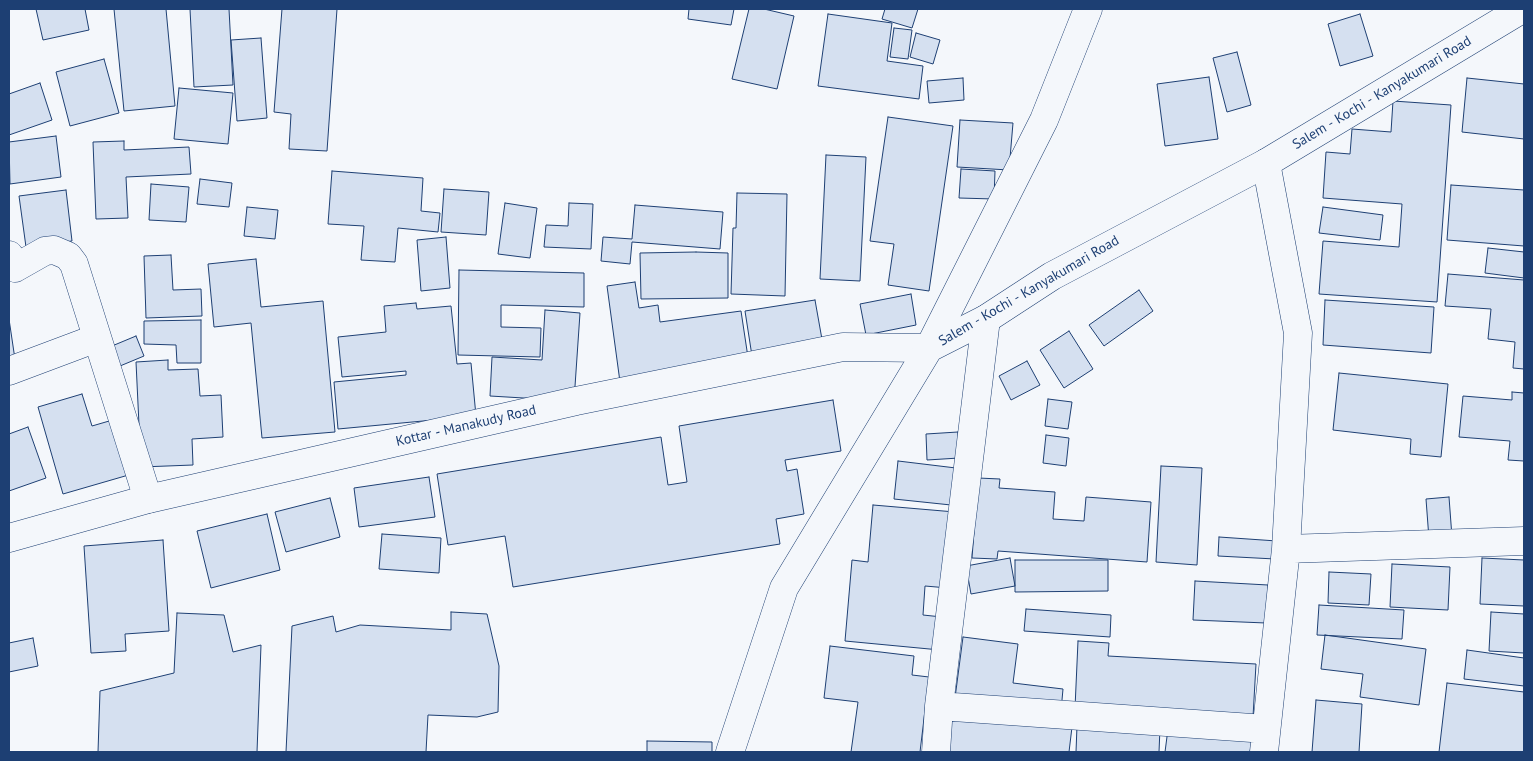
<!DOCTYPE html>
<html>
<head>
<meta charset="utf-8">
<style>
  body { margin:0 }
  #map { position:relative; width:1533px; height:761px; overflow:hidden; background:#f4f7fb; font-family:"PT Sans",sans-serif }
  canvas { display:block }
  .frame { position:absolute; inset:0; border:10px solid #1d3f73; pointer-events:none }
</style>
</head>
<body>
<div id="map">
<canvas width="1533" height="761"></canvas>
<div class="frame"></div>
</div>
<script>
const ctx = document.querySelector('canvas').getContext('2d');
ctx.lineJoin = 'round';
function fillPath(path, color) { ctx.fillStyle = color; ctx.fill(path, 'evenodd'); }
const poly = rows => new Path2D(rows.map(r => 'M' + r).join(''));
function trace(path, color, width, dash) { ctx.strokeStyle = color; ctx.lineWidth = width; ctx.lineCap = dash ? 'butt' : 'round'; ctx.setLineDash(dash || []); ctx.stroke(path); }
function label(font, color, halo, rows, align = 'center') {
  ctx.font = font + ' "PT Sans",sans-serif'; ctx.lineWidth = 4; ctx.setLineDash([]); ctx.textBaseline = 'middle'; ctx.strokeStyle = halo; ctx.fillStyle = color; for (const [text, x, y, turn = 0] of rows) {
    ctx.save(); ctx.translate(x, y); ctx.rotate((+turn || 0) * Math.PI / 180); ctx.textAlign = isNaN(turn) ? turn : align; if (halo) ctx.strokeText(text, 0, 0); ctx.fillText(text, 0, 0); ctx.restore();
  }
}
const building = poly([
  [36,9,85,9,89,30,43,40,36,9],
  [114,9,166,9,175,106,124,111,114,9],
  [190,9,229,9,233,85,194,87,190,9],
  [282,9,337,9,327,151,289,149,291,114,274,112,282,9],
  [689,9,734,9,731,25,688,19,689,9],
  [749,9,764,9,794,16,777,89,732,79,749,9],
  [885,9,918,9,912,28,882,19,885,9],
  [828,14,892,23,887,61,923,66,919,99,818,86,828,14],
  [1360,14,1373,56,1340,66,1328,24,1360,14],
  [894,28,912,30,908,59,890,57,894,28],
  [916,33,940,40,933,64,910,57,916,33],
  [261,38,267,118,237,121,231,40,261,38],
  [1237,52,1251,105,1227,112,1213,58,1237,52],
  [104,59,119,113,70,126,56,72,104,59],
  [1209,77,1218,139,1165,146,1157,84,1209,77],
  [963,78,964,100,929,103,927,81,963,78],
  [1467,78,1524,84,1524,139,1462,132,1467,78],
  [40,83,52,120,9,135,9,94,40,83],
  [179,88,233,93,228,144,174,139,179,88],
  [1393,101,1451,105,1437,302,1319,294,1323,241,1399,247,1402,204,1323,198,1326,152,1350,154,1352,129,1391,132,1393,101],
  [888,117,953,126,929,291,888,285,894,244,870,241,888,117],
  [960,120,1013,123,1009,170,957,167,960,120],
  [56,136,61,177,10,184,9,142,56,136],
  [124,141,124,150,189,147,191,174,126,177,128,218,96,219,93,142,124,141],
  [826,155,866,157,860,281,820,279,826,155],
  [961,169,995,171,994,199,959,198,961,169],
  [332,171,423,178,421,211,440,213,438,232,398,228,395,262,361,260,364,226,328,224,332,171],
  [200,179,232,183,229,207,197,204,200,179],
  [151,184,189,187,186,222,149,220,151,184],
  [1451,185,1524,190,1524,246,1447,240,1451,185],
  [444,189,489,192,486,235,441,232,444,189],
  [66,190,72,241,26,247,19,196,66,190],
  [737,193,787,194,785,296,731,294,733,228,736,228,737,193],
  [505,203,537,208,530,258,498,254,505,203],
  [569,203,593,204,591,249,544,247,546,225,568,226,569,203],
  [635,205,723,212,720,249,632,242,630,264,601,261,603,237,632,239,635,205],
  [247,207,278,210,275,239,244,236,247,207],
  [1323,207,1383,215,1380,240,1319,233,1323,207],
  [446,237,450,288,421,291,417,240,446,237],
  [1488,248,1524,252,1524,278,1485,273,1488,248],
  [696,252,728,253,728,298,641,299,640,253,696,252],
  [171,255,173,290,201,289,202,316,146,318,144,256,171,255],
  [256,259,261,307,323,301,335,432,262,438,251,323,214,327,208,264,256,259],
  [459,270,584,273,584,307,501,305,501,327,541,328,540,357,458,355,459,270],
  [1448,274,1524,280,1524,369,1513,368,1515,342,1488,339,1491,309,1445,306,1448,274],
  [635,282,639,308,658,305,660,322,741,311,749,364,620,382,607,286,635,282],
  [1139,290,1153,311,1104,346,1089,325,1139,290],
  [911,294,916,325,866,335,860,304,911,294],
  [815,300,823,345,752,356,745,311,815,300],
  [1325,300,1434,307,1431,353,1323,345,1325,300],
  [416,303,417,309,451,306,457,364,471,363,476,416,338,429,334,382,406,375,406,371,342,377,338,337,386,332,384,306,416,303],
  [545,310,580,313,574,401,490,396,492,357,542,360,545,310],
  [9,319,16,366,9,367,9,319],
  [201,320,201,363,177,363,176,345,144,344,144,321,201,320],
  [1069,331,1093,369,1064,388,1040,350,1069,331],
  [136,336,144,356,120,366,112,346,136,336],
  [168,360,168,370,198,369,200,396,221,395,223,437,192,439,193,465,141,467,136,362,168,360],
  [1027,361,1040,385,1011,400,999,376,1027,361],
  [1339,373,1448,384,1441,457,1410,454,1411,439,1333,430,1339,373],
  [1512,392,1524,393,1524,461,1508,460,1510,441,1459,437,1463,396,1512,400,1512,392],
  [82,394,92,426,116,419,132,474,63,494,38,407,82,394],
  [1048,399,1072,402,1068,429,1045,426,1048,399],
  [833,400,841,451,785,460,787,471,797,469,804,514,776,519,780,544,513,587,505,536,448,545,437,474,661,437,668,485,687,482,679,426,833,400],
  [28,427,46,478,9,491,9,434,28,427],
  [958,432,959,458,927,460,926,434,958,432],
  [1046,435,1069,438,1066,466,1043,463,1046,435],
  [898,461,956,468,951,505,894,499,898,461],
  [1161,466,1202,468,1197,565,1156,562,1161,466],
  [429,477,435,517,359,527,354,488,429,477],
  [978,478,1000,479,999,488,1055,492,1053,519,1084,521,1086,497,1151,502,1147,562,998,551,997,559,972,558,978,478],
  [1449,497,1452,537,1429,539,1426,499,1449,497],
  [330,498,340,537,286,552,275,512,330,498],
  [873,505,955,512,948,588,925,586,923,615,942,617,940,650,845,641,852,560,868,562,873,505],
  [267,514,280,570,211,588,197,531,267,514],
  [382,534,441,538,439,573,379,569,382,534],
  [1219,537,1277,541,1275,559,1218,556,1219,537],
  [163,540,169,631,125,634,126,651,91,653,84,546,163,540],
  [1010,558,1015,586,971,594,966,566,1010,558],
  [1482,558,1524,560,1524,606,1480,604,1482,558],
  [1015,560,1108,560,1108,591,1015,592,1015,560],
  [1392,564,1450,567,1448,610,1390,607,1392,564],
  [1329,572,1371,574,1369,605,1328,603,1329,572],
  [1195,581,1268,585,1266,623,1193,620,1195,581],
  [1319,605,1404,610,1402,639,1317,635,1319,605],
  [1026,609,1111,615,1110,637,1024,631,1026,609],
  [451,612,487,614,499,666,498,712,477,717,428,715,426,752,286,752,292,626,333,616,336,632,360,625,451,630,451,612],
  [1491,612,1524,614,1524,653,1489,651,1491,612],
  [177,613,224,615,233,652,261,645,257,752,98,752,100,691,174,673,177,613],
  [1325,635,1426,649,1419,705,1360,697,1363,674,1321,669,1325,635],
  [963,637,1018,644,1013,683,1063,689,1061,711,955,698,963,637],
  [33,638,38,666,9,672,9,643,33,638],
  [1078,641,1109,643,1108,656,1256,664,1253,717,1075,708,1078,641],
  [830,646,914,656,912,675,929,677,920,752,851,752,858,702,824,698,830,646],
  [1467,650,1524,658,1524,686,1464,679,1467,650],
  [1447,683,1524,692,1524,752,1439,752,1447,683],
  [1316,700,1362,704,1359,752,1312,752,1316,700],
  [949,713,1072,727,1069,752,944,752,949,713],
  [1077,726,1160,728,1159,752,1076,752,1077,726],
  [1168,729,1252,740,1250,752,1165,752,1168,729],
  [647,741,712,742,712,752,647,752,647,741]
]);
const street = poly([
  [9,255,15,268,45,251,54,250,68,256,74,264,148,499],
  [929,348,1044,120,1088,9],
  [9,371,97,338],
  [1286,549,1524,541],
  [939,706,1266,729],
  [936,752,939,706,986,319],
  [1264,752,1286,549,1298,333,1266,163]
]);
const secondary = poly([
  [9,538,148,499,576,401,843,347,929,348]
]);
const highway = poly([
  [730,752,784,588,929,348,986,319,1052,276,1266,163,1522,9]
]);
const streetNames = [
  ["Salem - Kochi - Kanyakumari Road",1382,93,-31],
  ["Salem - Kochi - Kanyakumari Road",1029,291,-30],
  ["Kottar - Manakudy Road",466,426,-13]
];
fillPath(building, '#d5e0f0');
trace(building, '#1d3f73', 1);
trace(street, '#1d3f73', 29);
trace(secondary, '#1d3f73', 29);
trace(highway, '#1d3f73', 29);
trace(street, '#f4f7fb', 28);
trace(secondary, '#f4f7fb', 28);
trace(highway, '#f4f7fb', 28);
label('14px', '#1d3f73', '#f4f7fb', streetNames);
</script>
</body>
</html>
